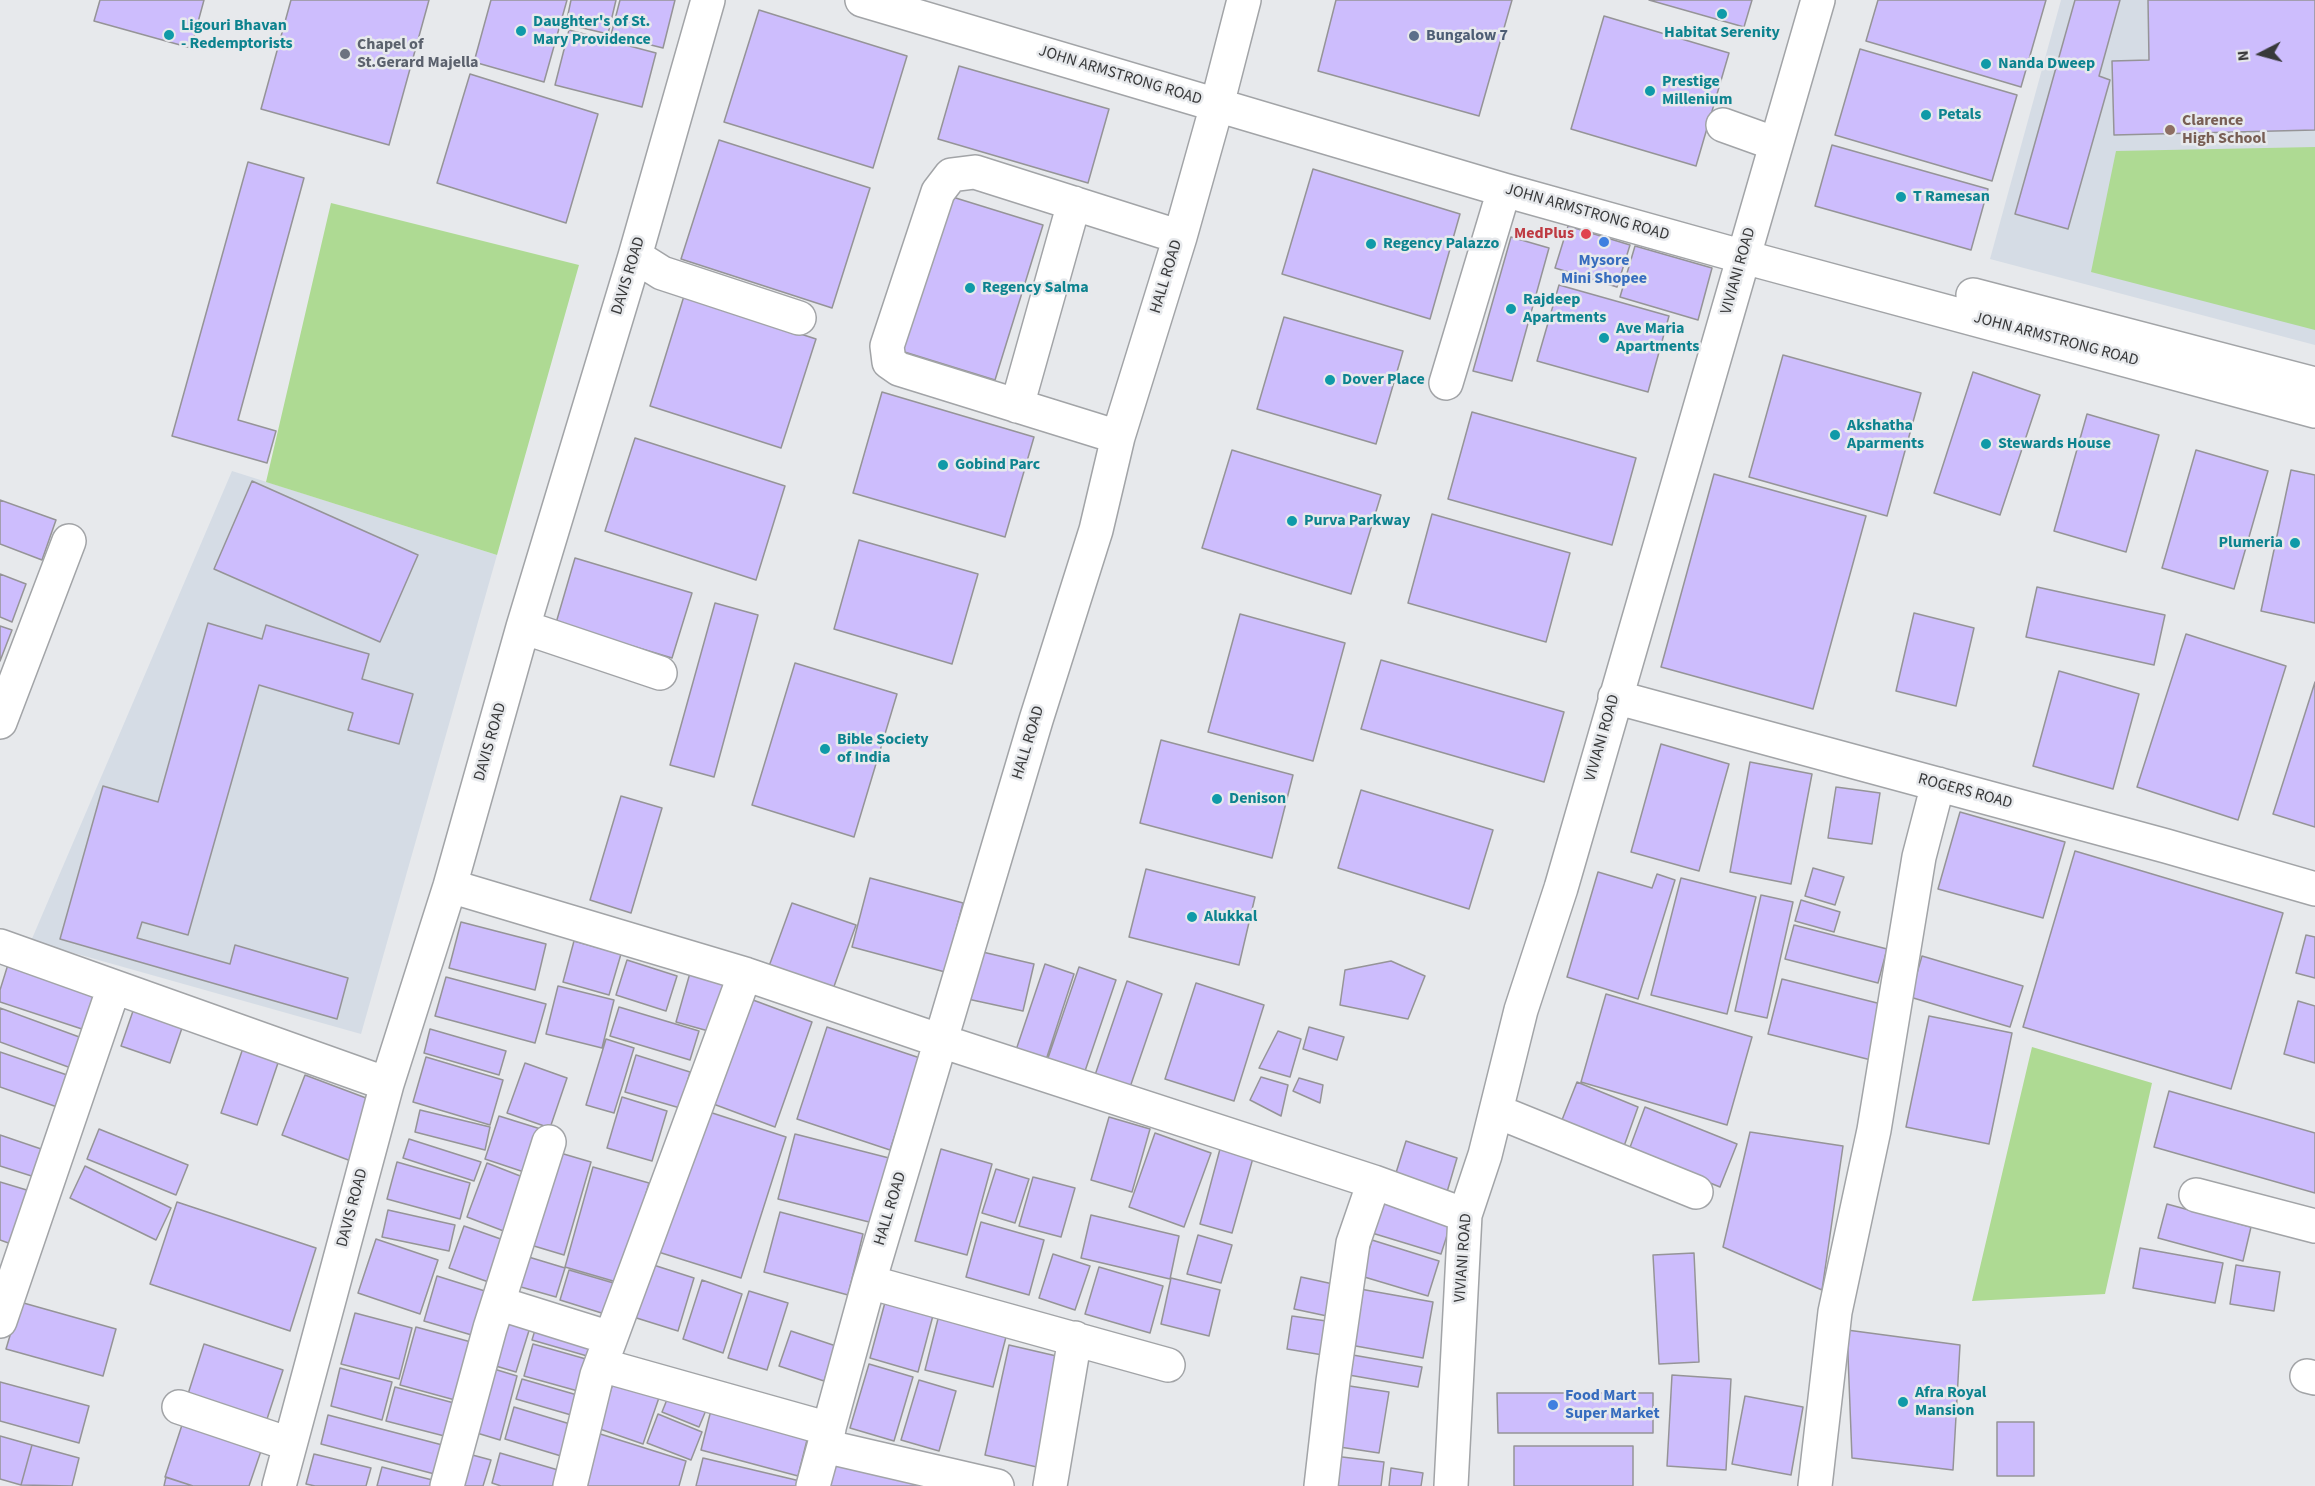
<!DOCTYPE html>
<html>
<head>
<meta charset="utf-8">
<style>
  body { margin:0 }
  #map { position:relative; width:2315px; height:1486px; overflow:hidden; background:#e7e9ec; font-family:"Source Sans 3",sans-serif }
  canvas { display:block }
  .north { position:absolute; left:2231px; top:24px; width:60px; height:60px; -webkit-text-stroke:4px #e7e9ec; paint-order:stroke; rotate:264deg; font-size:16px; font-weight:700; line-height:24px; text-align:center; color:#38393a }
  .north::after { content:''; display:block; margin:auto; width:21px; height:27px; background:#38393a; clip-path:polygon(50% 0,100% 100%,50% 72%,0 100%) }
</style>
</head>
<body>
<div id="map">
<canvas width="2315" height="1486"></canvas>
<div class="north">N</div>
</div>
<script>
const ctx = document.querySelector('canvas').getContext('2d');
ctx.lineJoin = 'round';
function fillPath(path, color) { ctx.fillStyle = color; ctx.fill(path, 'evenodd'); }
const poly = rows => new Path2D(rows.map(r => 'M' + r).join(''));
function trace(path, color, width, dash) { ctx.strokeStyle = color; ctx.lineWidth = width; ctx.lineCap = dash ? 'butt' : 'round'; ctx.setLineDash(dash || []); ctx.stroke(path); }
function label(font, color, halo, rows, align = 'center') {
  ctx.font = font + ' "Source Sans 3",sans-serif'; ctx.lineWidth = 5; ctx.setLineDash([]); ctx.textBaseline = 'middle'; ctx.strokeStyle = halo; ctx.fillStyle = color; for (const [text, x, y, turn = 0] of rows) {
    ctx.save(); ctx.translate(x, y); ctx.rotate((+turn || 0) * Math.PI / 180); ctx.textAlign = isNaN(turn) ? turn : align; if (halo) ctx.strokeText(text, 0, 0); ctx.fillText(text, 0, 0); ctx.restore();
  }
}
const built = poly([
  [2061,0,2315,0,2315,345,1990,259],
  [232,471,497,555,361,1034,31,941]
]);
const green = poly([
  [2315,147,2315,330,2091,272,2116,151],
  [331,203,579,265,497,555,266,482],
  [2032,1047,2152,1083,2105,1294,1972,1301]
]);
const building = poly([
  [100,0,204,0,191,48,94,21,100,0],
  [291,0,429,0,389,145,261,109,291,0],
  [491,0,567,0,544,82,474,62,491,0],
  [571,0,616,0,608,34,566,24,571,0],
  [620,0,675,0,663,48,611,35,620,0],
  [1336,0,1512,0,1479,116,1318,71,1336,0],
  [1649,0,1752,0,1744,27,1649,0],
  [1878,0,2046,0,2021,87,1866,41,1878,0],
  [2075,0,2120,0,2099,76,2110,80,2068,229,2015,214,2075,0],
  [2148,0,2315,0,2315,130,2114,135,2112,61,2149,60,2148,0],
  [759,10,907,56,873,168,724,122,759,10],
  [1604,16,1729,53,1696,166,1571,129,1604,16],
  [569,30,656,53,642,107,555,85,569,30],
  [1860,49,2017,95,1992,181,1835,135,1860,49],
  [959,66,1109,109,1088,183,938,139,959,66],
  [470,74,598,114,566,223,437,183,470,74],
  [719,140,870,188,832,308,681,259,719,140],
  [1832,145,1988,189,1971,250,1815,206,1832,145],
  [248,162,304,178,238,420,276,431,267,463,172,436,248,162],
  [1313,169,1460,214,1430,319,1282,274,1313,169],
  [946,195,1043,225,995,380,898,350,946,195],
  [1568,226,1630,245,1617,287,1555,268,1568,226],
  [1511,237,1549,248,1512,381,1473,371,1511,237],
  [1635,246,1712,268,1698,320,1620,297,1635,246],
  [1559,285,1669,316,1648,392,1537,361,1559,285],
  [684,296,816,339,781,448,650,406,684,296],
  [1284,317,1403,351,1376,444,1257,409,1284,317],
  [1783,355,1921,393,1887,516,1749,477,1783,355],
  [1973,372,2040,395,2000,515,1934,493,1973,372],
  [882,392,1034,437,1005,537,853,493,882,392],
  [1472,412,1636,458,1612,545,1448,499,1472,412],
  [2087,414,2159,435,2126,552,2054,531,2087,414],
  [635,438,785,486,756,580,605,531,635,438],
  [1232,450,1381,495,1351,594,1202,548,1232,450],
  [2196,450,2268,471,2234,589,2162,568,2196,450],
  [2291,470,2315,475,2315,623,2261,611,2291,470],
  [1714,474,1866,516,1813,709,1661,667,1714,474],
  [252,481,418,555,380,642,214,569,252,481],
  [0,500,56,520,42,560,0,544,0,500],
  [1432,514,1570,553,1546,642,1408,603,1432,514],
  [859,540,978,574,952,664,834,629,859,540],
  [575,558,692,593,672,658,556,623,575,558],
  [0,574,26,584,12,622,0,617,0,574],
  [2037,587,2165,615,2154,665,2026,637,2037,587],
  [715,603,758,615,714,777,670,765,715,603],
  [1914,613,1974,628,1956,706,1896,691,1914,613],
  [1240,614,1345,643,1313,761,1208,732,1240,614],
  [208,623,262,639,266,625,369,654,362,679,413,694,399,744,348,730,353,713,259,685,188,935,142,922,137,938,230,964,235,945,348,978,337,1019,60,939,103,786,158,802,208,623],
  [0,626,12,630,0,661,0,626],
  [2186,634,2286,666,2238,820,2137,787,2186,634],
  [1381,660,1564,712,1544,782,1361,729,1381,660],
  [795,663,897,694,854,837,752,805,795,663],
  [2059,671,2139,694,2113,789,2033,766,2059,671],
  [2315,682,2315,827,2273,814,2315,682],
  [1161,740,1293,775,1272,858,1140,823,1161,740],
  [1661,744,1729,764,1699,871,1631,852,1661,744],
  [1750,762,1812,774,1791,884,1730,872,1750,762],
  [1836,787,1880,793,1872,844,1828,838,1836,787],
  [1361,790,1493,830,1469,909,1338,868,1361,790],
  [621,796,662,808,631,913,590,900,621,796],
  [1960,812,2065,842,2043,918,1938,889,1960,812],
  [2075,851,2283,913,2231,1089,2023,1027,2075,851],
  [1813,868,1844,877,1835,905,1805,896,1813,868],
  [1146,869,1255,897,1239,965,1129,937,1146,869],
  [1598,872,1652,888,1657,874,1675,880,1638,999,1567,977,1598,872],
  [870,878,963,903,945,972,852,947,870,878],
  [1681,878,1756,897,1727,1014,1651,995,1681,878],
  [1761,895,1793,902,1767,1018,1735,1011,1761,895],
  [1801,900,1840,912,1834,932,1795,921,1801,900],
  [792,903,856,925,832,992,768,969,792,903],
  [461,922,546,944,535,990,449,968,461,922],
  [1794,925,1887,949,1878,983,1785,959,1794,925],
  [2306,935,2315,937,2315,978,2296,973,2306,935],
  [574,941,621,954,609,995,563,982,574,941],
  [974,950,1034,964,1023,1011,963,998,974,950],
  [1922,956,2023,986,2010,1027,1910,997,1922,956],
  [10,958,101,987,88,1031,0,1002,0,990,10,958],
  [627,960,677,976,666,1011,616,995,627,960],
  [1391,961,1425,976,1408,1019,1340,1005,1345,970,1391,961],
  [1045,964,1074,974,1045,1063,1015,1053,1045,964],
  [1079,967,1116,980,1084,1074,1047,1061,1079,967],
  [690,973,726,984,712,1032,676,1022,690,973],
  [446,977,546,1004,535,1043,435,1016,446,977],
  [1782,979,1889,1006,1875,1061,1768,1034,1782,979],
  [1127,981,1162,994,1128,1093,1093,1081,1127,981],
  [1196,983,1264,1005,1234,1101,1165,1079,1196,983],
  [558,986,614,1000,602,1048,546,1034,558,986],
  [1606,994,1752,1037,1727,1125,1581,1082,1606,994],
  [745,997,812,1022,775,1127,708,1102,745,997],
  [2298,1001,2315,1006,2315,1063,2284,1054,2298,1001],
  [619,1007,699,1031,690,1060,610,1036,619,1007],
  [0,1008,82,1038,71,1068,0,1042,0,1008],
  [133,1011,182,1028,170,1063,121,1046,133,1011],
  [1929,1016,2012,1033,1989,1144,1906,1127,1929,1016],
  [827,1027,920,1058,890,1150,797,1119,827,1027],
  [1309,1027,1344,1037,1337,1060,1303,1049,1309,1027],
  [430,1029,506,1051,499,1075,424,1053,430,1029],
  [1278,1031,1301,1039,1290,1077,1259,1068,1278,1031],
  [606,1039,634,1048,614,1113,586,1105,606,1039],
  [244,1045,280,1057,257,1125,221,1113,244,1045],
  [0,1052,70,1076,60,1108,0,1087,0,1052],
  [636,1055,690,1072,680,1108,625,1092,636,1055],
  [426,1057,503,1080,490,1125,413,1102,426,1057],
  [525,1063,567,1078,550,1128,507,1113,525,1063],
  [305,1075,374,1101,351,1161,282,1135,305,1075],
  [1261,1077,1288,1085,1281,1116,1250,1100,1261,1077],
  [1299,1078,1323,1085,1320,1103,1293,1091,1299,1078],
  [1577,1082,1638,1107,1623,1149,1560,1125,1577,1082],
  [2169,1091,2315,1133,2315,1193,2154,1147,2169,1091],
  [622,1097,667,1111,652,1161,607,1148,622,1097],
  [1645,1107,1737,1144,1720,1187,1629,1150,1645,1107],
  [697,1108,786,1137,741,1278,652,1250,697,1108],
  [420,1110,490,1127,485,1150,415,1132,420,1110],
  [499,1116,547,1131,533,1175,485,1159,499,1116],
  [1109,1117,1150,1129,1132,1192,1091,1180,1109,1117],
  [99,1129,188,1165,176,1195,87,1159,99,1129],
  [1750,1132,1843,1146,1822,1290,1723,1247,1750,1132],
  [1155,1133,1211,1153,1184,1227,1129,1207,1155,1133],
  [795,1134,893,1159,877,1224,778,1199,795,1134],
  [0,1135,50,1152,41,1179,0,1166,0,1135],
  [409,1139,481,1162,474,1181,403,1158,409,1139],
  [1406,1141,1457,1158,1447,1192,1395,1176,1406,1141],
  [941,1149,992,1164,967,1255,915,1241,941,1149],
  [1220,1149,1253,1158,1232,1233,1200,1224,1220,1149],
  [550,1150,591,1162,564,1255,524,1243,550,1150],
  [397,1162,470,1183,460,1219,387,1199,397,1162],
  [487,1163,533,1181,514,1235,467,1217,487,1163],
  [85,1166,171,1208,156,1240,70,1198,85,1166],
  [593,1167,649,1183,620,1283,565,1267,593,1167],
  [996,1169,1029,1179,1015,1223,982,1213,996,1169],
  [1033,1177,1075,1188,1061,1237,1019,1226,1033,1177],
  [0,1182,30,1191,14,1245,0,1240,0,1182],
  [1382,1201,1451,1223,1441,1254,1372,1233,1382,1201],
  [177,1202,316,1248,290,1331,150,1284,177,1202],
  [2167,1204,2251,1227,2243,1261,2158,1238,2167,1204],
  [388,1210,455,1225,449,1251,382,1237,388,1210],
  [780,1212,863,1234,848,1295,764,1272,780,1212],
  [1091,1215,1179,1236,1170,1279,1081,1258,1091,1215],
  [981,1222,1044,1240,1029,1295,966,1277,981,1222],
  [464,1226,512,1243,497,1285,449,1268,464,1226],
  [1198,1235,1232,1245,1221,1283,1187,1274,1198,1235],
  [376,1239,438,1260,420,1314,358,1293,376,1239],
  [1372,1240,1439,1261,1428,1296,1361,1276,1372,1240],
  [2140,1248,2223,1263,2215,1303,2133,1288,2140,1248],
  [1694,1253,1699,1362,1659,1364,1653,1255,1694,1253],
  [1053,1254,1090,1266,1075,1310,1039,1298,1053,1254],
  [522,1255,565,1268,556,1297,514,1285,522,1255],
  [644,1262,694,1278,678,1331,627,1315,644,1262],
  [2236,1265,2280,1272,2274,1311,2230,1304,2236,1265],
  [1099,1267,1163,1286,1150,1333,1085,1314,1099,1267],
  [569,1270,617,1284,608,1315,560,1300,569,1270],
  [437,1276,488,1292,475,1336,424,1321,437,1276],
  [1301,1277,1333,1284,1327,1316,1294,1309,1301,1277],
  [1171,1278,1220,1290,1209,1336,1161,1324,1171,1278],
  [702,1280,742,1294,723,1353,683,1339,702,1280],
  [1360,1289,1433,1302,1423,1358,1350,1345,1360,1289],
  [749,1291,788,1303,767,1370,728,1358,749,1291],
  [887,1295,935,1308,918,1372,870,1358,887,1295],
  [20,1302,116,1329,103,1376,6,1349,20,1302],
  [355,1313,412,1328,399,1379,341,1364,355,1313],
  [504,1313,532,1321,516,1372,489,1364,504,1313],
  [939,1315,1007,1333,993,1387,925,1370,939,1315],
  [1292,1316,1333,1322,1329,1356,1287,1349,1292,1316],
  [538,1320,600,1338,594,1358,532,1340,538,1320],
  [416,1327,482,1345,466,1403,400,1385,416,1327],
  [1847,1330,1960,1345,1953,1470,1852,1458,1847,1330],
  [791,1331,836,1346,824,1381,779,1366,791,1331],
  [204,1344,283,1370,267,1419,188,1394,204,1344],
  [533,1344,593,1361,585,1393,524,1376,533,1344],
  [1009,1345,1065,1358,1041,1468,985,1455,1009,1345],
  [1347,1354,1422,1367,1418,1387,1343,1374,1347,1354],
  [869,1364,913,1377,894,1441,850,1428,869,1364],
  [484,1366,517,1376,500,1440,467,1430,484,1366],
  [340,1368,392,1382,382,1420,331,1406,340,1368],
  [617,1373,662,1389,643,1444,597,1428,617,1373],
  [1672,1375,1731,1379,1726,1470,1667,1466,1672,1375],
  [522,1379,584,1397,578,1417,516,1399,522,1379],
  [919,1380,956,1391,939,1451,901,1440,919,1380],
  [0,1382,89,1406,79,1443,0,1421,0,1382],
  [1343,1385,1389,1392,1379,1453,1333,1446,1343,1385],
  [395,1387,465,1406,456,1439,386,1421,395,1387],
  [672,1387,709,1403,699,1427,662,1412,672,1387],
  [1497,1393,1653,1393,1653,1433,1498,1433,1497,1393],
  [1745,1396,1803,1407,1791,1475,1732,1464,1745,1396],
  [712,1406,809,1432,798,1476,701,1450,712,1406],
  [514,1407,570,1424,561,1456,505,1439,514,1407],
  [658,1414,702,1432,691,1460,647,1443,658,1414],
  [328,1415,450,1447,442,1476,321,1444,328,1415],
  [1997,1422,2034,1422,2034,1476,1997,1476,1997,1422],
  [182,1425,261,1451,249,1486,193,1486,165,1477,182,1425],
  [594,1432,686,1461,679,1486,578,1486,594,1432],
  [0,1436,32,1445,21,1485,0,1479,0,1436],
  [32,1445,79,1458,72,1486,21,1485,32,1445],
  [1514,1446,1633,1446,1633,1486,1514,1486,1514,1446],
  [838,1452,961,1486,829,1486,838,1452],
  [465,1453,491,1460,483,1486,455,1486,465,1453],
  [500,1453,558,1470,553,1486,501,1486,492,1483,500,1453],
  [314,1454,371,1468,366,1486,315,1486,306,1484,314,1454],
  [1334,1456,1384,1462,1381,1486,1331,1486,1334,1456],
  [703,1458,800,1481,798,1486,696,1486,703,1458],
  [382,1467,440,1482,439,1486,377,1486,382,1467],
  [1391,1468,1423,1473,1421,1486,1389,1486,1391,1468],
  [166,1477,193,1486,164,1486,166,1477]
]);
const minor = poly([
  [862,0,1504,190,1744,257,2315,411],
  [1723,125,1776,144],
  [635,256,662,273,799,318],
  [1973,295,2315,384],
  [1446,383,1504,190],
  [1017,406,1074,203],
  [1118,437,899,369,889,362,887,346,938,192,951,175,975,172,1180,237],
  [523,627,660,673],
  [1615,697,2166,846,2315,889],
  [0,722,69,541],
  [450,886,745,974,941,1041,1374,1182,1465,1215],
  [0,946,387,1084],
  [1496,1111,1696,1192],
  [2196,1195,2315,1226],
  [869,1282,1168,1365],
  [498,1303,610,1338],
  [0,1321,114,987],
  [601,1365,829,1429],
  [2307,1376,2315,1378],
  [179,1407,289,1444],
  [824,1446,997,1486],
  [279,1486,387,1084,450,886,523,627,635,256,708,0],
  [447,1486,490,1328,549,1142],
  [570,1486,597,1375,745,974],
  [813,1486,869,1282,1036,720,1096,530,1118,437,1180,237,1217,105,1244,0],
  [1050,1486,1075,1338],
  [1321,1486,1333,1381,1353,1243,1374,1182],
  [1451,1486,1465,1215,1485,1155,1521,1010,1561,888,1818,0],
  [1815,1486,1835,1312,1874,1130,1919,857,1938,784]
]);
const markers = [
  [1722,14,6,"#0f9aa8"],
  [521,31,6,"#0f9aa8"],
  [169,35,6,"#0f9aa8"],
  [1414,36,6,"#5c6f8a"],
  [345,54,6,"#6b7280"],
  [1986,64,6,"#0f9aa8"],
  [1650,91,6,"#0f9aa8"],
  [1926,115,6,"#0f9aa8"],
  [2170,130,6,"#8d6e63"],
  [1901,197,6,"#0f9aa8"],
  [1586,234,6,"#e0444e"],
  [1604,242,6,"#3f7fe0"],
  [1371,244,6,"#0f9aa8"],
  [970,288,6,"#0f9aa8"],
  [1511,309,6,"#0f9aa8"],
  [1604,338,6,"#0f9aa8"],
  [1330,380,6,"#0f9aa8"],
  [1835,435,6,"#0f9aa8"],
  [1986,444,6,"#0f9aa8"],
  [943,465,6,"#0f9aa8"],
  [1292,521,6,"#0f9aa8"],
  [2295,543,6,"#0f9aa8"],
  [825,749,6,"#0f9aa8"],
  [1217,799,6,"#0f9aa8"],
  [1192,917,6,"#0f9aa8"],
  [1903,1402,6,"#0f9aa8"],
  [1553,1405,6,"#3f7fe0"]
];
const cultureNames = [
  ["Daughter's of St.",533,22],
  ["Mary Providence",533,40],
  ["Ligouri Bhavan",181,26],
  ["- Redemptorists",181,44],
  ["Habitat Serenity",1722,33,"center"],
  ["Nanda Dweep",1998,64],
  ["Prestige",1662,82],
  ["Millenium",1662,100],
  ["Petals",1938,115],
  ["T Ramesan",1913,197],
  ["Regency Palazzo",1383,244],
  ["Regency Salma",982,288],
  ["Rajdeep",1523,300],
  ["Apartments",1523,318],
  ["Ave Maria",1616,329],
  ["Apartments",1616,347],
  ["Dover Place",1342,380],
  ["Akshatha",1847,426],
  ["Aparments",1847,444],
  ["Stewards House",1998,444],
  ["Gobind Parc",955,465],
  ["Purva Parkway",1304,521],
  ["Plumeria",2283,543,"right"],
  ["Bible Society",837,740],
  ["of India",837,758],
  ["Denison",1229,799],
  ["Alukkal",1204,917],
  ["Afra Royal",1915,1393],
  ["Mansion",1915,1411]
];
const serviceNames = [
  ["Bungalow 7",1426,36]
];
const worshipNames = [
  ["Chapel of",357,45],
  ["St.Gerard Majella",357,63]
];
const streetNames = [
  ["JOHN ARMSTRONG ROAD",1120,76,17],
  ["JOHN ARMSTRONG ROAD",1587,213,16],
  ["VIVIANI ROAD",1739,271,-74],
  ["DAVIS ROAD",629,276,-73],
  ["HALL ROAD",1167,277,-73],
  ["JOHN ARMSTRONG ROAD",2056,340,15],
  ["VIVIANI ROAD",1603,738,-74],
  ["DAVIS ROAD",491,742,-74],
  ["HALL ROAD",1029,743,-73],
  ["ROGERS ROAD",1965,792,15],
  ["DAVIS ROAD",353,1208,-75],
  ["HALL ROAD",891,1209,-73],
  ["VIVIANI ROAD",1464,1258,-86]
];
const educationNames = [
  ["Clarence",2182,121],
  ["High School",2182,139]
];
const healthNames = [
  ["MedPlus",1574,234]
];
const shopNames = [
  ["Mysore",1604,261],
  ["Mini Shopee",1604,279],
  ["Food Mart",1565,1396,"left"],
  ["Super Market",1565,1414,"left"]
];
fillPath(built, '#d5dce5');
fillPath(green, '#aeda93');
fillPath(building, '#cdbdfd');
trace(building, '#959497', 1.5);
trace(minor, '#a2a4a7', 36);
trace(minor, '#fff', 33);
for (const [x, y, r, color] of markers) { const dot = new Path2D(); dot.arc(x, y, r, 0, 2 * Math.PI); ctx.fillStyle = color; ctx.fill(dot); trace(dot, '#e7e9ec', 2); }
label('bold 16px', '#0d838f', '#e7e9ec', cultureNames, 'left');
label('bold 16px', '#4e5e75', '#e7e9ec', serviceNames, 'left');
label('bold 16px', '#5b616d', '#e7e9ec', worshipNames, 'left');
label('16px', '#38393a', '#e7e9ec', streetNames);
label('bold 16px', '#785e54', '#e7e9ec', educationNames, 'left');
label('bold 16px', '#be3a42', '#e7e9ec', healthNames, 'right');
label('bold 16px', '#366cbe', '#e7e9ec', shopNames);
</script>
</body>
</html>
